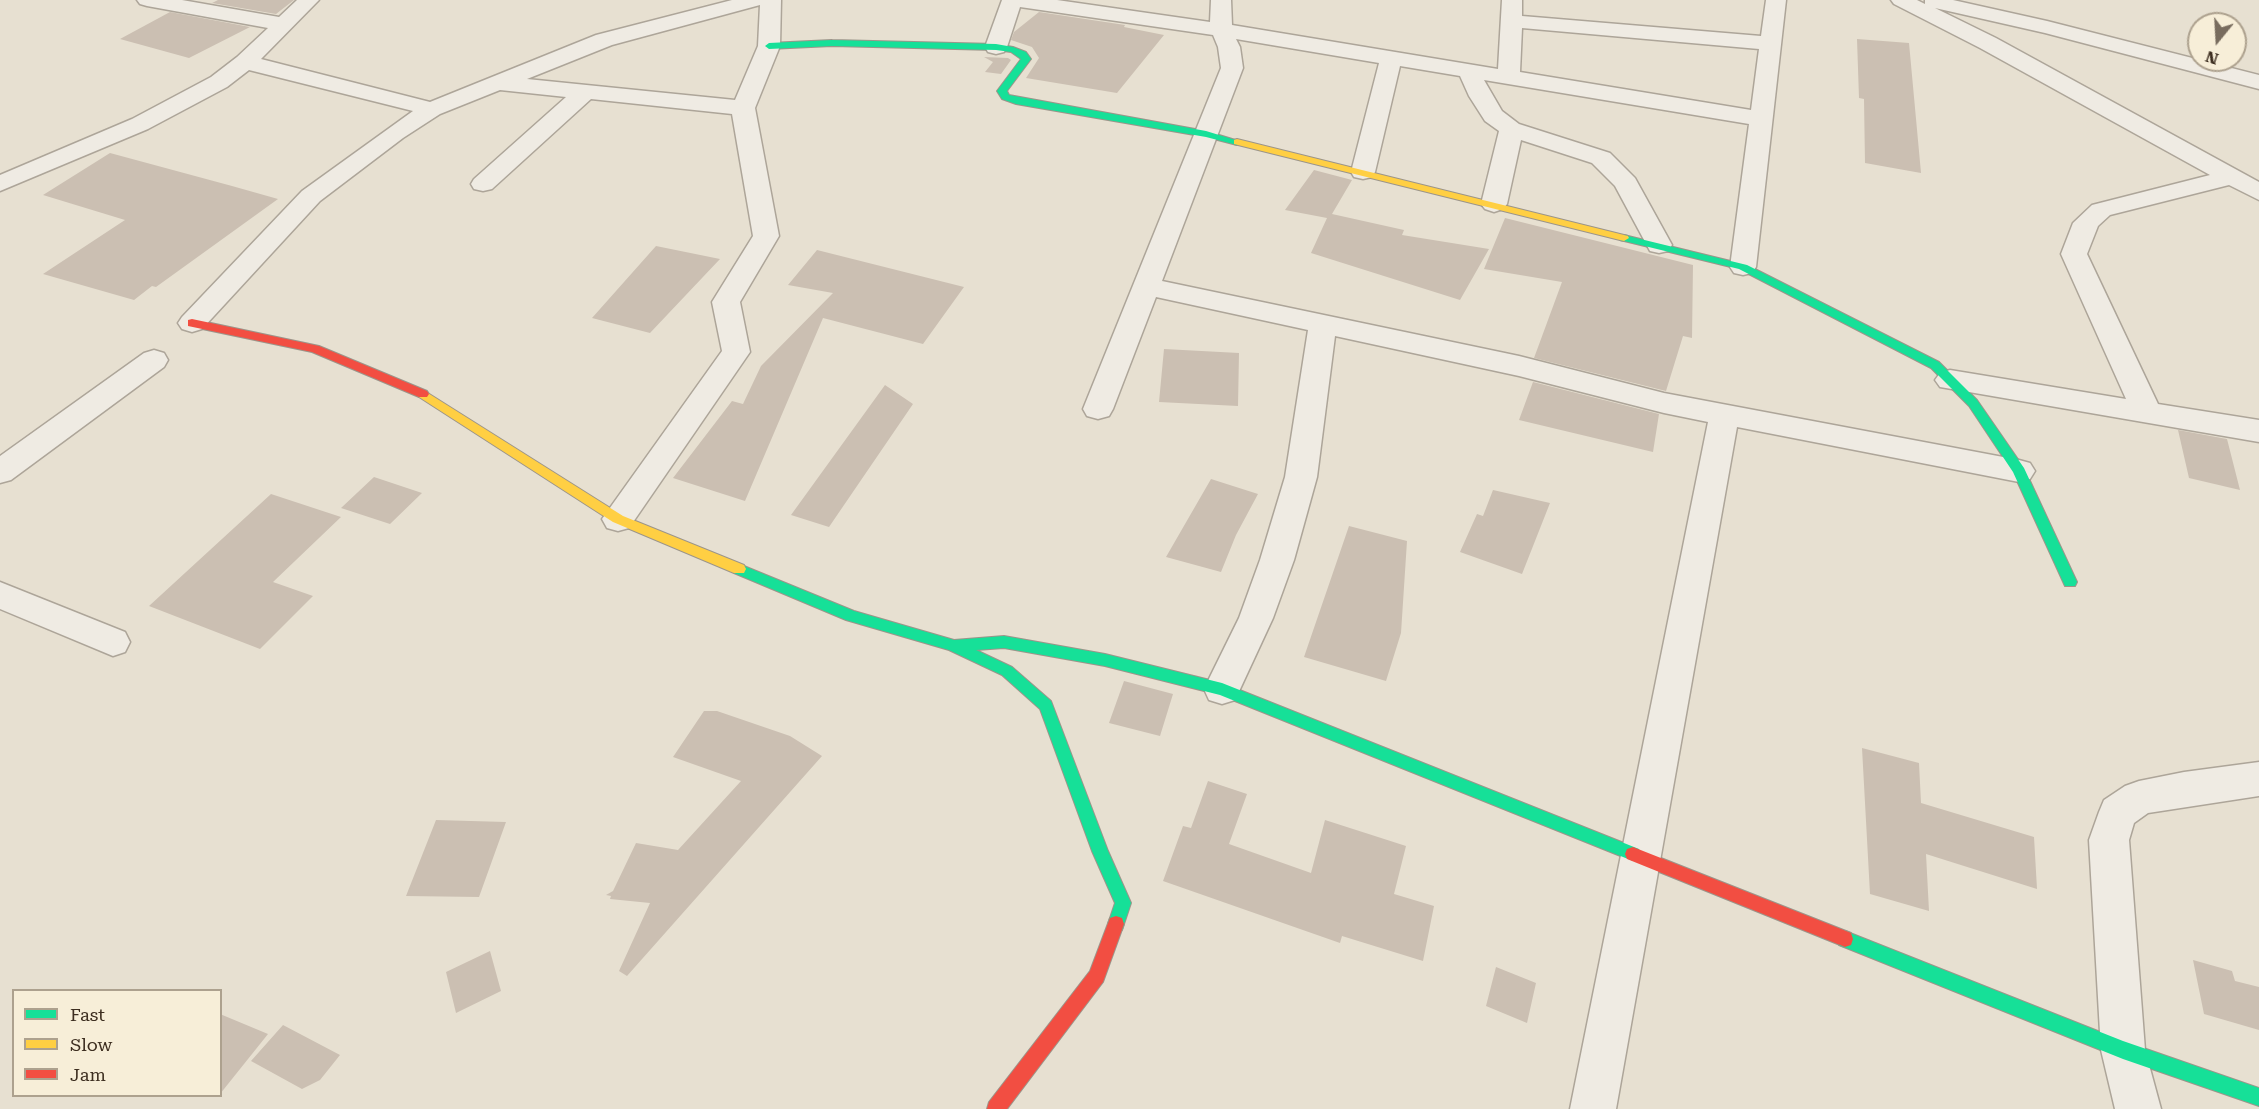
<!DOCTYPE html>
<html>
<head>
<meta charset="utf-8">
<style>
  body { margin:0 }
  #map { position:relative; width:2259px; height:1109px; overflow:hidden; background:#e7e0d1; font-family:"Roboto Serif",serif }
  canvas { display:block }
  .legend { position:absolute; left:12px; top:989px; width:210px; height:108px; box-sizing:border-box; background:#f7eed8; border:2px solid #ada18e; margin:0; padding:8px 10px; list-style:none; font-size:18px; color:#3d2e20 }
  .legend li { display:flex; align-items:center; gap:12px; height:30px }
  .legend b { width:30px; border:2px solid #ada18e }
  .north { position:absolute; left:2187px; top:12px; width:60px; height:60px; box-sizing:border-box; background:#f7eed8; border:2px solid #ada18e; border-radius:50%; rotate:198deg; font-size:16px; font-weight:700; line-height:24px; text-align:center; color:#3d2e20 }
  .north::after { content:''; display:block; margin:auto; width:21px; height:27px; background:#786c5e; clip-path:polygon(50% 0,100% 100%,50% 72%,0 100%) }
</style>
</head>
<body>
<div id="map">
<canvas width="2259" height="1109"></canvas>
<ul class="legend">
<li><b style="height:8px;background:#16e098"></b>Fast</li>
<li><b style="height:8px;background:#ffcf43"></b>Slow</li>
<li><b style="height:8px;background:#f24e42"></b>Jam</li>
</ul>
<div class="north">N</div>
</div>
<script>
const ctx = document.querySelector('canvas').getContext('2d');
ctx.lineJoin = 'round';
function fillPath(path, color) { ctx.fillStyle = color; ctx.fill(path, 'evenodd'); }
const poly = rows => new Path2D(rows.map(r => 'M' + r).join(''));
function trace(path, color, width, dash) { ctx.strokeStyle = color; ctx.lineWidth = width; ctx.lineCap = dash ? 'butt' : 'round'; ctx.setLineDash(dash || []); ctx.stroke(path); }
const building = poly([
  [218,0,294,0,276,14,212,3],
  [170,12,250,27,189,58,120,39],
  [1039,12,1125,25,1124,27,1164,35,1117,93,1026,78,1039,58,1032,47,1011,40,1014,32],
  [1857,39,1909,43,1921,173,1865,163,1864,99,1859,98],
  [984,57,1008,58,1011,60,1001,74,985,72,993,62],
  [110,153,232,186,278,199,156,287,152,286,134,300,43,274,125,220,43,195],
  [1314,170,1352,180,1332,214,1404,230,1402,235,1489,249,1460,300,1311,253,1327,218,1285,210],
  [1505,218,1693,265,1692,338,1683,336,1666,391,1534,358,1562,282,1484,269],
  [656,246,720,259,650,333,592,318],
  [817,250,964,287,923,344,823,318,745,501,673,478,732,401,743,404,761,366,833,293,788,285],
  [1164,349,1239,353,1238,406,1159,402],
  [1533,382,1659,414,1653,452,1519,420],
  [885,385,913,404,829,527,791,515],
  [2178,430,2227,439,2240,490,2189,478],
  [374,477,422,493,390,524,341,508],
  [1211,479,1258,494,1236,535,1221,572,1166,557],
  [1493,490,1550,503,1522,574,1460,552,1477,514,1483,516],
  [271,494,341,517,273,582,313,596,260,649,149,606],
  [1349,526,1407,541,1401,633,1386,681,1304,657],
  [1124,681,1173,694,1160,736,1109,723],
  [704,711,717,711,790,736,822,756,627,976,619,971,650,903,610,899,611,896,606,895,613,891,636,843,678,850,741,781,673,757],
  [1862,748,1919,763,1921,803,2034,837,2037,889,1926,854,1929,911,1870,894],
  [1208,781,1247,794,1229,844,1311,873,1325,820,1406,846,1394,894,1434,906,1423,961,1342,936,1340,943,1163,881,1183,826,1191,828],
  [436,820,506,822,479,897,406,896],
  [490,951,501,991,456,1013,446,972],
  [2193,960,2232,971,2235,981,2259,987,2259,1030,2204,1014],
  [1496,967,1536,983,1527,1023,1486,1006],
  [220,1014,268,1034,220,1094],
  [283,1025,340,1055,320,1080,302,1089,251,1061]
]);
const street = poly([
  [137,0,182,0,279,17,297,0,319,0,261,59,430,102,596,35,732,0,781,0,780,46,755,108,779,236,740,302,750,352,629,528,618,531,607,528,602,519,722,351,712,302,753,236,732,114,591,99,492,189,483,191,474,189,471,184,474,179,566,97,500,90,440,114,403,138,320,201,202,329,192,332,182,329,178,323,182,317,302,191,413,111,249,70,227,87,148,129,0,191,0,175,132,119,211,77,237,57,268,28,147,6,140,4,137,0],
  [760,5,758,46,735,100,527,79,612,45,760,5],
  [1002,0,1057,0,1210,22,1211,0,1231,0,1232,25,1498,69,1502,0,1522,0,1522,16,1761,36,1766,0,1786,0,1756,267,1752,273,1743,275,1734,273,1730,267,1749,124,1484,80,1502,111,1519,124,1610,153,1635,178,1672,245,1668,251,1659,253,1650,251,1615,186,1592,163,1521,140,1507,204,1503,209,1494,212,1485,209,1481,204,1499,131,1485,121,1469,96,1460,76,1400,66,1375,172,1372,177,1363,179,1354,177,1351,172,1379,63,1236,39,1240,47,1243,68,1162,281,1519,356,1664,393,2019,460,2030,463,2035,471,2030,479,2019,482,1737,427,1616,1109,1570,1109,1708,422,1664,413,1519,376,1335,336,1317,477,1294,560,1273,618,1235,700,1222,704,1209,700,1204,689,1239,618,1260,560,1285,477,1308,330,1156,297,1113,409,1109,416,1098,419,1087,416,1083,409,1221,68,1218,47,1213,35,1020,7,1007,47,1004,52,996,54,988,52,985,47,1002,0],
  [1522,28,1759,49,1751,110,1520,72,1522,28],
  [1891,0,1917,0,1925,4,1925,0,1953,0,2047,21,2259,75,2259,89,2045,33,1935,8,1996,38,2259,182,2259,200,2229,185,2110,215,2098,226,2087,254,2158,404,2259,420,2259,442,1940,387,1935,380,1940,373,1950,370,2126,399,2061,254,2073,223,2092,205,2210,175,1980,48,1894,4,1891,0],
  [154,350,164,353,168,360,164,367,11,480,0,483,0,456,144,353,154,350],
  [0,582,125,632,130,642,125,652,113,656,0,609,0,582],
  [2259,762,2259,796,2148,813,2134,823,2129,840,2145,1050,2161,1109,2115,1109,2101,1050,2089,840,2099,812,2104,800,2125,786,2139,781,2184,772,2259,762]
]);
const fast = poly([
  [832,40,996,44,1013,47,1026,52,1031,59,1007,91,1009,95,1206,131,1242,142,1237,145,1206,137,1016,104,1002,99,997,91,1021,59,1011,52,996,50,832,46,769,49,765,46,769,43,832,40],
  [1624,235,1747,265,1939,362,1977,400,2024,468,2077,582,2075,586,2065,586,2013,472,1969,406,1931,368,1739,269,1620,240,1620,236,1624,235],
  [739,564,854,611,954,640,1004,636,1105,654,1222,683,1639,849,1641,854,1639,859,1633,861,1220,695,1105,666,1004,648,976,650,1012,667,1051,701,1108,851,1131,903,1122,930,1116,932,1110,930,1108,924,1115,903,1092,851,1040,709,1002,675,949,650,846,620,734,573,732,569,734,565,739,564],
  [1845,931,2123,1041,2259,1088,2259,1106,2123,1059,1839,945,1837,939,1839,933,1845,931]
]);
const slow = poly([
  [1237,139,1628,236,1629,238,1624,241,1234,144,1234,140,1237,139],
  [423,390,623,516,744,565,746,569,744,573,734,573,613,522,419,397,417,394,423,390]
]);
const jam = poly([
  [192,319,319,346,427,391,429,394,427,397,419,397,312,352,188,326,188,320,192,319],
  [1633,847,1851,933,1853,939,1851,945,1845,947,1627,859,1625,854,1627,849,1633,847],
  [1116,916,1122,918,1124,924,1103,982,1007,1109,987,1109,989,1102,1090,971,1110,918,1116,916]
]);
fillPath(building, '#cbbfb2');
trace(street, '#ada599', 3);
trace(fast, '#9c958a', 2);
trace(slow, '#9c958a', 2);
trace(jam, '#9c958a', 2);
fillPath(street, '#efebe3');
fillPath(fast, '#16e098');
fillPath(slow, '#ffcf43');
fillPath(jam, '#f24e42');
</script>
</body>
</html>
